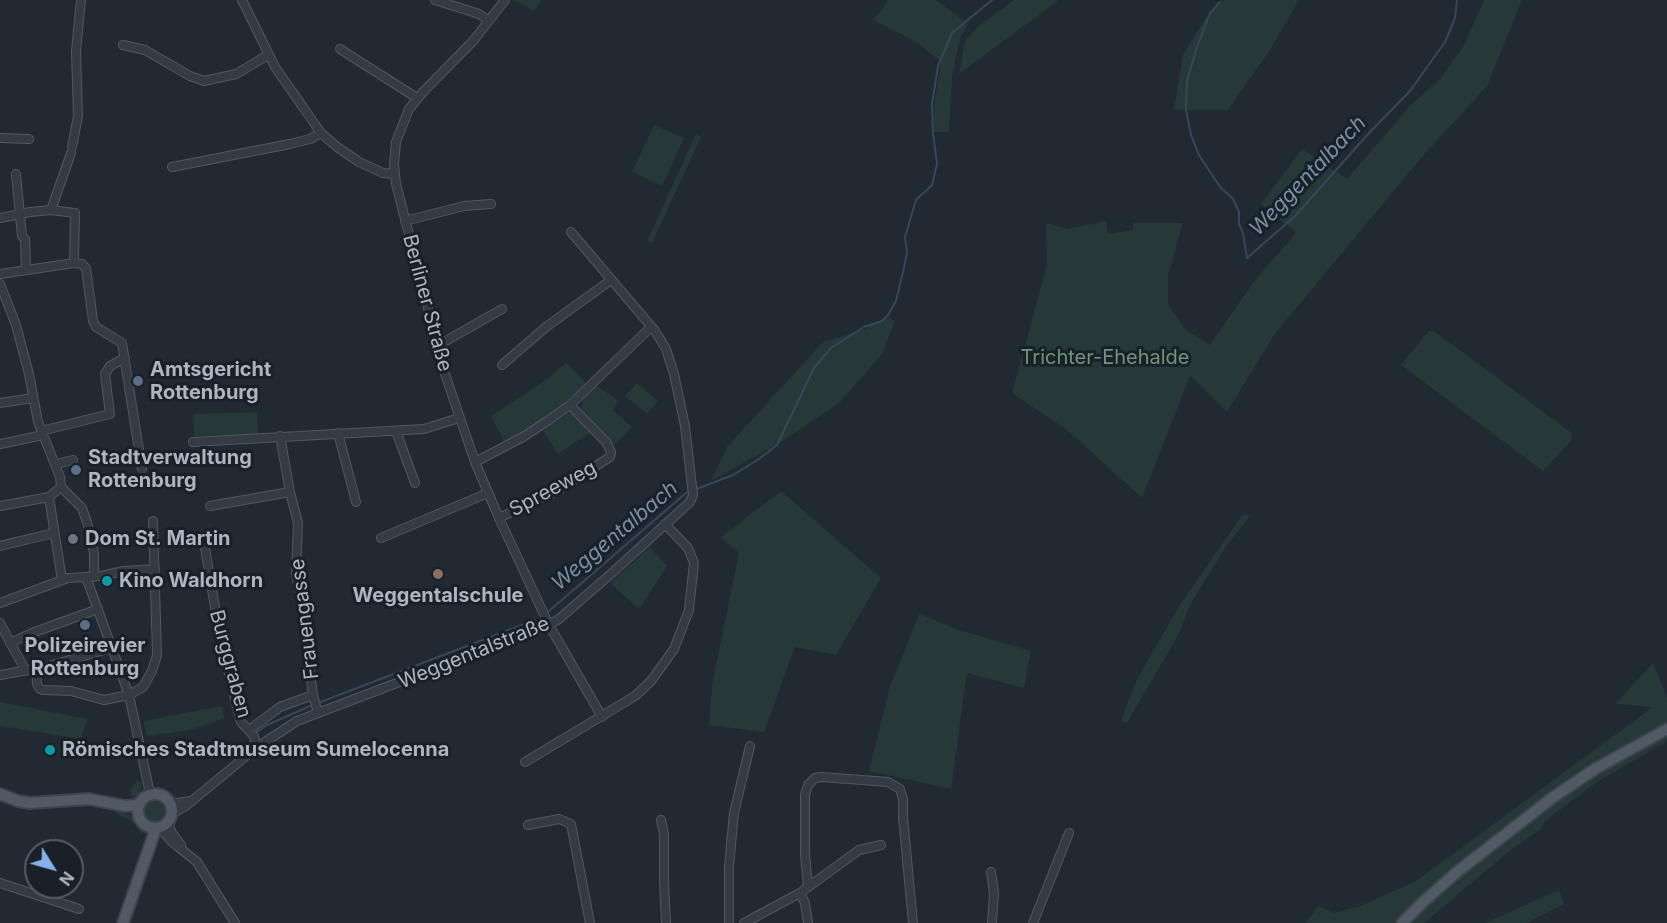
<!DOCTYPE html>
<html>
<head>
<meta charset="utf-8">
<style>
  body { margin:0 }
  #map { position:relative; width:1667px; height:923px; overflow:hidden; background:#212933; font-family:Inter,sans-serif }
  canvas { display:block }
  .north { position:absolute; left:24px; top:839px; width:60px; height:60px; box-sizing:border-box; background:#192028; border:2px solid #545c65; border-radius:50%; rotate:127deg; font-size:16px; font-weight:700; line-height:24px; text-align:center; color:#adb5c1 }
  .north::after { content:''; display:block; margin:auto; width:21px; height:27px; background:#87b1ec; clip-path:polygon(50% 0,100% 100%,50% 72%,0 100%) }
</style>
</head>
<body>
<div id="map">
<canvas width="1667" height="923"></canvas>
<div class="north">N</div>
</div>
<script>
const ctx = document.querySelector('canvas').getContext('2d');
ctx.lineJoin = 'round';
function fillPath(path, color) { ctx.fillStyle = color; ctx.fill(path, 'evenodd'); }
const poly = rows => new Path2D(rows.map(r => 'M' + r).join(''));
function trace(path, color, width, dash) { ctx.strokeStyle = color; ctx.lineWidth = width; ctx.lineCap = dash ? 'butt' : 'round'; ctx.setLineDash(dash || []); ctx.stroke(path); }
function label(font, color, halo, rows, align = 'center') {
  ctx.font = font + ' Inter,sans-serif'; ctx.lineWidth = 6; ctx.setLineDash([]); ctx.textBaseline = 'middle'; ctx.strokeStyle = halo; ctx.fillStyle = color; for (const [text, x, y, turn = 0] of rows) {
    ctx.save(); ctx.translate(x, y); ctx.rotate((+turn || 0) * Math.PI / 180); ctx.textAlign = isNaN(turn) ? turn : align; if (halo) ctx.strokeText(text, 0, 0); ctx.fillText(text, 0, 0); ctx.restore();
  }
}
const green = poly([
  [514,0,541,0,534,11],
  [889,0,936,0,968,24,960,38,952,77,949,132,933,132,935,98,941,62,918,43,873,20],
  [1014,0,1059,0,959,74,965,41,980,25],
  [1223,0,1299,0,1270,50,1228,110,1174,110,1183,55,1205,19],
  [1484,0,1522,0,1487,86,1421,158,1274,335,1227,412,1190,376,1142,498,1067,430,1012,393,1047,265,1046,223,1068,229,1106,221,1108,234,1133,230,1133,223,1183,223,1168,275,1168,305,1186,330,1210,345,1255,280,1296,233,1261,204,1302,149,1347,179,1411,105,1440,79,1463,47],
  [654,125,684,138,662,186,632,172],
  [696,134,701,137,652,243,647,241],
  [888,317,895,321,882,354,840,402,783,441,711,481,727,447,823,342,865,329],
  [1429,331,1434,331,1572,433,1571,441,1543,471,1401,365],
  [566,363,586,383,561,406,533,427,505,442,491,416,546,380],
  [637,383,658,401,647,414,625,396],
  [597,386,619,401,613,410,632,427,614,445,581,408,583,400],
  [257,412,258,434,194,436,193,414],
  [569,413,575,416,591,432,558,454,543,431],
  [781,491,881,578,836,655,795,647,764,732,709,725,712,685,739,553,721,537],
  [1243,514,1250,516,1225,548,1190,605,1180,632,1127,723,1121,721,1136,681,1179,606],
  [650,547,667,566,639,609,610,583],
  [919,614,959,630,1031,651,1024,688,967,673,951,789,869,771,890,687],
  [1653,663,1667,697,1667,741,1597,782,1545,821,1541,829,1511,850,1424,923,1305,923,1319,906,1334,913,1360,906,1416,881,1653,707,1615,704],
  [0,702,88,719,81,739,0,726],
  [222,706,224,718,206,725,190,730,147,736,143,721],
  [137,781,141,782,142,786,138,795,133,798,130,790],
  '145 811a10 10 0 1 1 20 0a10 10 0 1 1-20 0Z',
  [115,809,135,818,144,835,140,833,137,826,128,819,115,813],
  [1559,890,1564,904,1526,923,1485,923]
]);
const stream = poly([
  [1220,2,1210,13,1196,50,1187,81,1186,110,1191,135,1199,155,1220,187,1233,199,1239,212,1239,224,1243,233,1247,258,1295,216,1370,132,1410,91,1445,42,1455,18,1457,0],
  [549,611,686,493,733,475,759,459,777,445,814,368,831,348,864,327,882,321,888,315,896,301,903,272,907,253,905,237,916,200,932,185,937,164,933,133,932,104,938,66,952,33,992,0],
  [257,732,267,725,310,706,535,620]
]);
const minor = poly([
  [242,0,275,67,321,133,337,147,359,162,383,173,395,174],
  [435,0,479,14,489,21],
  [505,0,473,41,423,92,409,109,396,142,394,164,396,184,445,374,475,462,499,518,549,625,602,717],
  [123,45,145,50,190,76,204,81,236,74,268,55],
  [340,49,417,98],
  [0,138,29,139],
  [72,147,78,116,76,51,81,0],
  [172,167,290,144,310,139,321,133],
  [16,174,22,236,25,239,26,270],
  [51,210,75,213,74,263],
  [0,218,30,212,51,210,71,153],
  [405,221,464,206,491,204],
  [0,274,74,263,82,264,86,268,93,321,96,327,122,343,142,469],
  [0,284,16,325,29,374,38,422,60,477,61,487,82,508,87,522,94,553,94,577],
  [437,346,502,309],
  [502,365,546,327,611,280],
  [0,403,33,398],
  [41,431,110,414,105,374,110,366,125,358],
  [396,431,415,483],
  [338,433,356,502],
  [280,436,290,492,298,523,296,574,309,636,308,654,313,695,318,713],
  [193,442,424,429,459,418],
  [0,444,43,435],
  [475,462,523,437,549,420,570,405,651,327],
  [56,464,73,460],
  [49,497,62,580],
  [0,506,49,497,61,487],
  [210,506,290,492],
  [499,518,560,489,610,457,611,452,606,442,570,405],
  [381,538,488,493],
  [204,542,220,637,239,715,241,722,254,736,256,748],
  [0,546,54,533],
  [86,577,129,695,149,789,147,796],
  [0,603,68,578,101,576,124,571,155,569],
  [0,623,25,670],
  [10,643,32,633,98,609],
  [36,669,37,684,40,689,43,690,71,691,104,700,129,695,143,687,152,671,157,655,153,521],
  [0,675,45,667,111,648],
  [249,730,280,707,313,695],
  [525,762,635,696,651,681,674,649,689,610,694,563,688,548,665,524],
  [170,801,178,803,190,801],
  [172,814,187,805,256,748,297,721,549,625,559,619,613,572,690,502,693,495,685,426,674,374,666,349,655,331,571,232],
  [661,820,664,834,664,881,666,923],
  [168,823,172,833,181,845],
  [528,825,559,819,571,824,590,923],
  [160,828,171,841,197,862,235,923],
  [991,872,994,893,992,923],
  [0,883,79,909],
  [808,887,805,854,805,795,808,785,815,778,822,777,888,782,900,789,903,799,903,817,913,923],
  [800,893,805,903,808,923],
  [729,923,729,866,734,813,750,746],
  [744,923,800,893,859,850,881,845],
  [1033,923,1069,833]
]);
const major = poly([
  '138 811a17 17 0 1 1 34 0a17 17 0 1 1-34 0Z',
  [0,794,18,801,30,803,89,799,125,806,139,805],
  [123,923,156,828],
  [1402,923,1423,902,1457,872,1552,798,1595,769,1667,729]
]);
const markers = [
  [138,381,6,"#5c6f8a"],
  [76,470,6,"#5c6f8a"],
  [73,539,6,"#6b7280"],
  [438,574,6,"#8d6e63"],
  [107,581,6,"#0f9aa8"],
  [85,625,6,"#5c6f8a"],
  [50,750,6,"#0f9aa8"]
];
const streetNames = [
  ["Berliner Straße",427,303,75],
  ["Spreeweg",553,489,-28],
  ["Frauengasse",305,619,-97],
  ["Weggentalstraße",474,653,-22],
  ["Burggraben",230,664,75]
];
const parkNames = [
  ["Trichter-Ehehalde",1105,358]
];
const poiNames = [
  ["Amtsgericht",150,370],
  ["Rottenburg",150,393],
  ["Stadtverwaltung",88,458],
  ["Rottenburg",88,481],
  ["Dom St. Martin",85,539],
  ["Kino Waldhorn",119,581],
  ["Weggentalschule",438,596,"center"],
  ["Polizeirevier",85,646,"center"],
  ["Rottenburg",85,669,"center"],
  ["Römisches Stadtmuseum Sumelocenna",62,750]
];
const waterNames = [
  ["Weggentalbach",1308,176,-46],
  ["Weggentalbach",615,536,-40]
];
fillPath(green, '#263838');
trace(stream, '#37475b', 2);
trace(minor, '#515862', 10);
trace(major, '#3d444d', 14);
trace(minor, '#343b44', 8);
trace(major, '#515a64', 10);
for (const [x, y, r, color] of markers) { const dot = new Path2D(); dot.arc(x, y, r, 0, 2 * Math.PI); ctx.fillStyle = color; ctx.fill(dot); trace(dot, '#192028', 2); }
label('20px', '#adb5c1', '#192028', streetNames);
label('20px', '#709477', '#192028', parkNames);
label('bold 20px', '#adb5c1', '#192028', poiNames, 'left');
label('italic 21px', '#788ea7', '#192028', waterNames);
</script>
</body>
</html>
